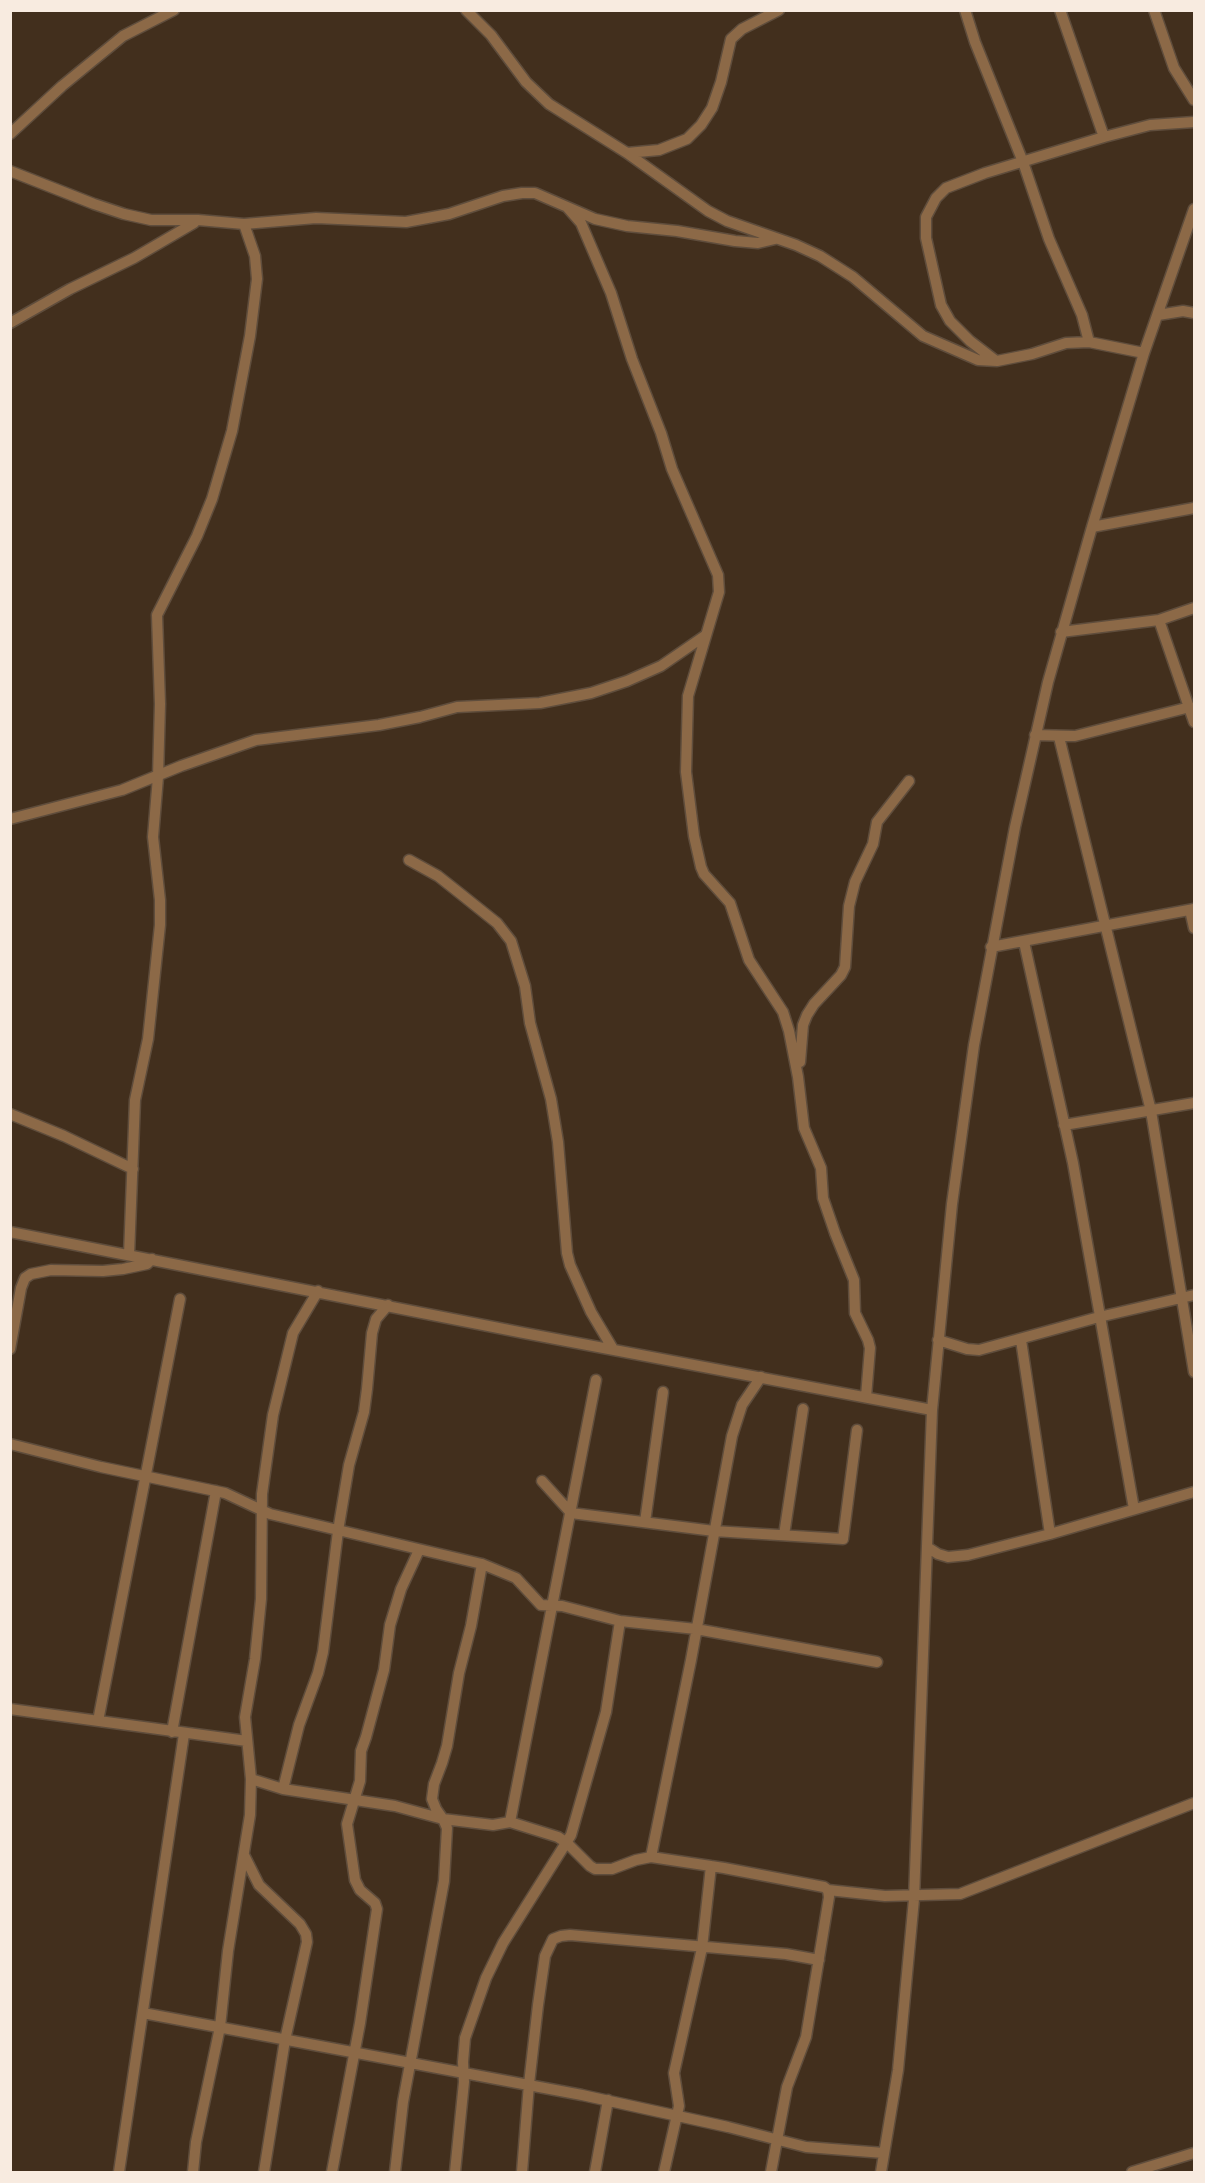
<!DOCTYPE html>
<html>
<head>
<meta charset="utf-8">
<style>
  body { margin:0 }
  #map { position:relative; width:1205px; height:2183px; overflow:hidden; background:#422f1d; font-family:Arial,sans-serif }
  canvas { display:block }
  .frame { position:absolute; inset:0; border:12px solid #f8ebe0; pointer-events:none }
</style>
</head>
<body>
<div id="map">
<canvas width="1205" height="2183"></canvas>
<div class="frame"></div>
</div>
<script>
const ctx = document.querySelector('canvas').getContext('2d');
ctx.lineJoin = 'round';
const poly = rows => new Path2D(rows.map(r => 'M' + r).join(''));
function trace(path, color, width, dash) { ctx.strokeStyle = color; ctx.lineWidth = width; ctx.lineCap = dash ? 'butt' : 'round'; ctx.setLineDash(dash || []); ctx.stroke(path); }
const minor = poly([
  [466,10,491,35,526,82,549,104,627,153,708,211,727,221,796,245,820,256,853,277,923,336,978,360,997,361,1032,354,1066,343,1089,342,1144,353],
  [965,10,975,42,1023,162,1049,239,1082,315,1089,342],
  [1060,10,1104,137],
  [1154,10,1174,68,1194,100],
  [10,134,62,86,123,36,174,10],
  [627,153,659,150,687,139,701,125,712,108,721,82,731,39,742,29,779,10],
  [10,171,94,204,124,214,151,220,198,220,244,224,316,218,406,222,449,214,503,196,522,193,535,193,595,219,627,226,677,231,735,241,758,243,775,239],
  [567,207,581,223,611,293,632,359,661,433,672,469,718,575,719,592,688,696,686,772,694,836,701,867,704,874,730,903,749,960,783,1012,789,1031,798,1077,804,1128,821,1168,823,1198,835,1233,854,1280,855,1313,868,1340,870,1348,866,1397],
  [1158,315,1183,311,1194,313],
  [10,323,70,289,134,258,194,223],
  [996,361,970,341,950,321,941,305,926,238,926,217,936,198,946,188,985,173,1104,137,1150,125,1194,122],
  [1092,527,1194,508],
  [1159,620,1194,722],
  [1061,632,1159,620,1194,608],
  [1035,735,1075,736,1190,707],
  [1059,737,1151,1111,1194,1372],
  [10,819,122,790,181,766,256,740,379,725,420,717,457,707,540,703,591,693,627,681,661,666,706,635],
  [409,860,438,876,462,895,497,923,511,941,525,986,530,1023,551,1099,558,1142,567,1253,570,1265,591,1312,613,1349],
  [1190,910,1194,928],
  [1024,942,1073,1163,1134,1509],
  [991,947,1194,909],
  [800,1062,803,1025,807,1015,814,1004,841,975,845,967,849,906,855,882,873,844,877,822,909,781],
  [10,1114,64,1136,133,1169],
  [1064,1125,1194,1103],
  [10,1232,524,1333,932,1410],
  [129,1255,135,1100,148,1039,160,925,160,900,153,837,158,777,160,704,157,615,197,536,212,499,232,431,250,336,257,279,255,256,244,224],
  [938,1340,967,1349,979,1350,1099,1317,1194,1295],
  [1021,1340,1050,1534],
  [10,1349,21,1288,25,1278,31,1274,51,1270,103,1271,123,1269,147,1264,152,1259],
  [10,1444,101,1467,225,1493,270,1514,482,1564,516,1578,541,1605,562,1606,620,1621,696,1629,877,1662],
  [542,1481,571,1513,714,1531,843,1539,857,1430],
  [645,1522,663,1392],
  [784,1535,803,1409],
  [927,1547,938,1554,948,1557,968,1555,1050,1534,1194,1492],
  [10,1709,247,1741],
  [98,1721,180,1299],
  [172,1732,216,1491],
  [251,1779,283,1789,395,1806,443,1819,493,1825,510,1822,558,1837,567,1843,590,1866,595,1869,612,1869,636,1860,651,1857,724,1868,824,1887,828,1890,885,1896,960,1894,1194,1803],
  [283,1789,299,1725,318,1673,323,1652,338,1531,349,1465,364,1412,367,1389,372,1333,376,1319,388,1305],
  [510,1822,596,1380],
  [244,1855,259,1885,300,1924,306,1934,307,1942,285,2040,264,2172],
  [651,1857,691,1660,732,1436,742,1405,761,1377],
  [143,2013,582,2095,728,2127,806,2147,884,2153],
  [119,2172,184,1734],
  [193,2172,196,2142,220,2027,228,1951,250,1815,251,1779,245,1717,255,1659,261,1599,262,1494,273,1415,293,1333,318,1291],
  [332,2172,360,2023,377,1909,375,1903,360,1890,355,1880,347,1824,360,1781,361,1751,366,1737,384,1670,390,1625,401,1589,419,1550],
  [395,2172,403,2102,444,1881,447,1828,443,1819,436,1809,432,1799,434,1784,442,1763,447,1746,459,1673,471,1626,482,1564],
  [455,2172,464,2082,463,2062,465,2038,486,1978,503,1943,571,1835,606,1712,620,1621],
  [522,2172,529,2084,538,2005,545,1956,553,1939,561,1936,570,1935,786,1954,819,1960],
  [595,2172,608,2100],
  [664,2172,679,2106,674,2073,702,1948,711,1866],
  [771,2172,787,2087,806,2037,829,1897,828,1890],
  [881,2172,898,2070,914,1899,932,1410,952,1204,974,1045,1015,827,1048,682,1092,527,1144,353,1194,209],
  [1132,2172,1194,2153]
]);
trace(minor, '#5f4d3c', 13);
trace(minor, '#8c6947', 10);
</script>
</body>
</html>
